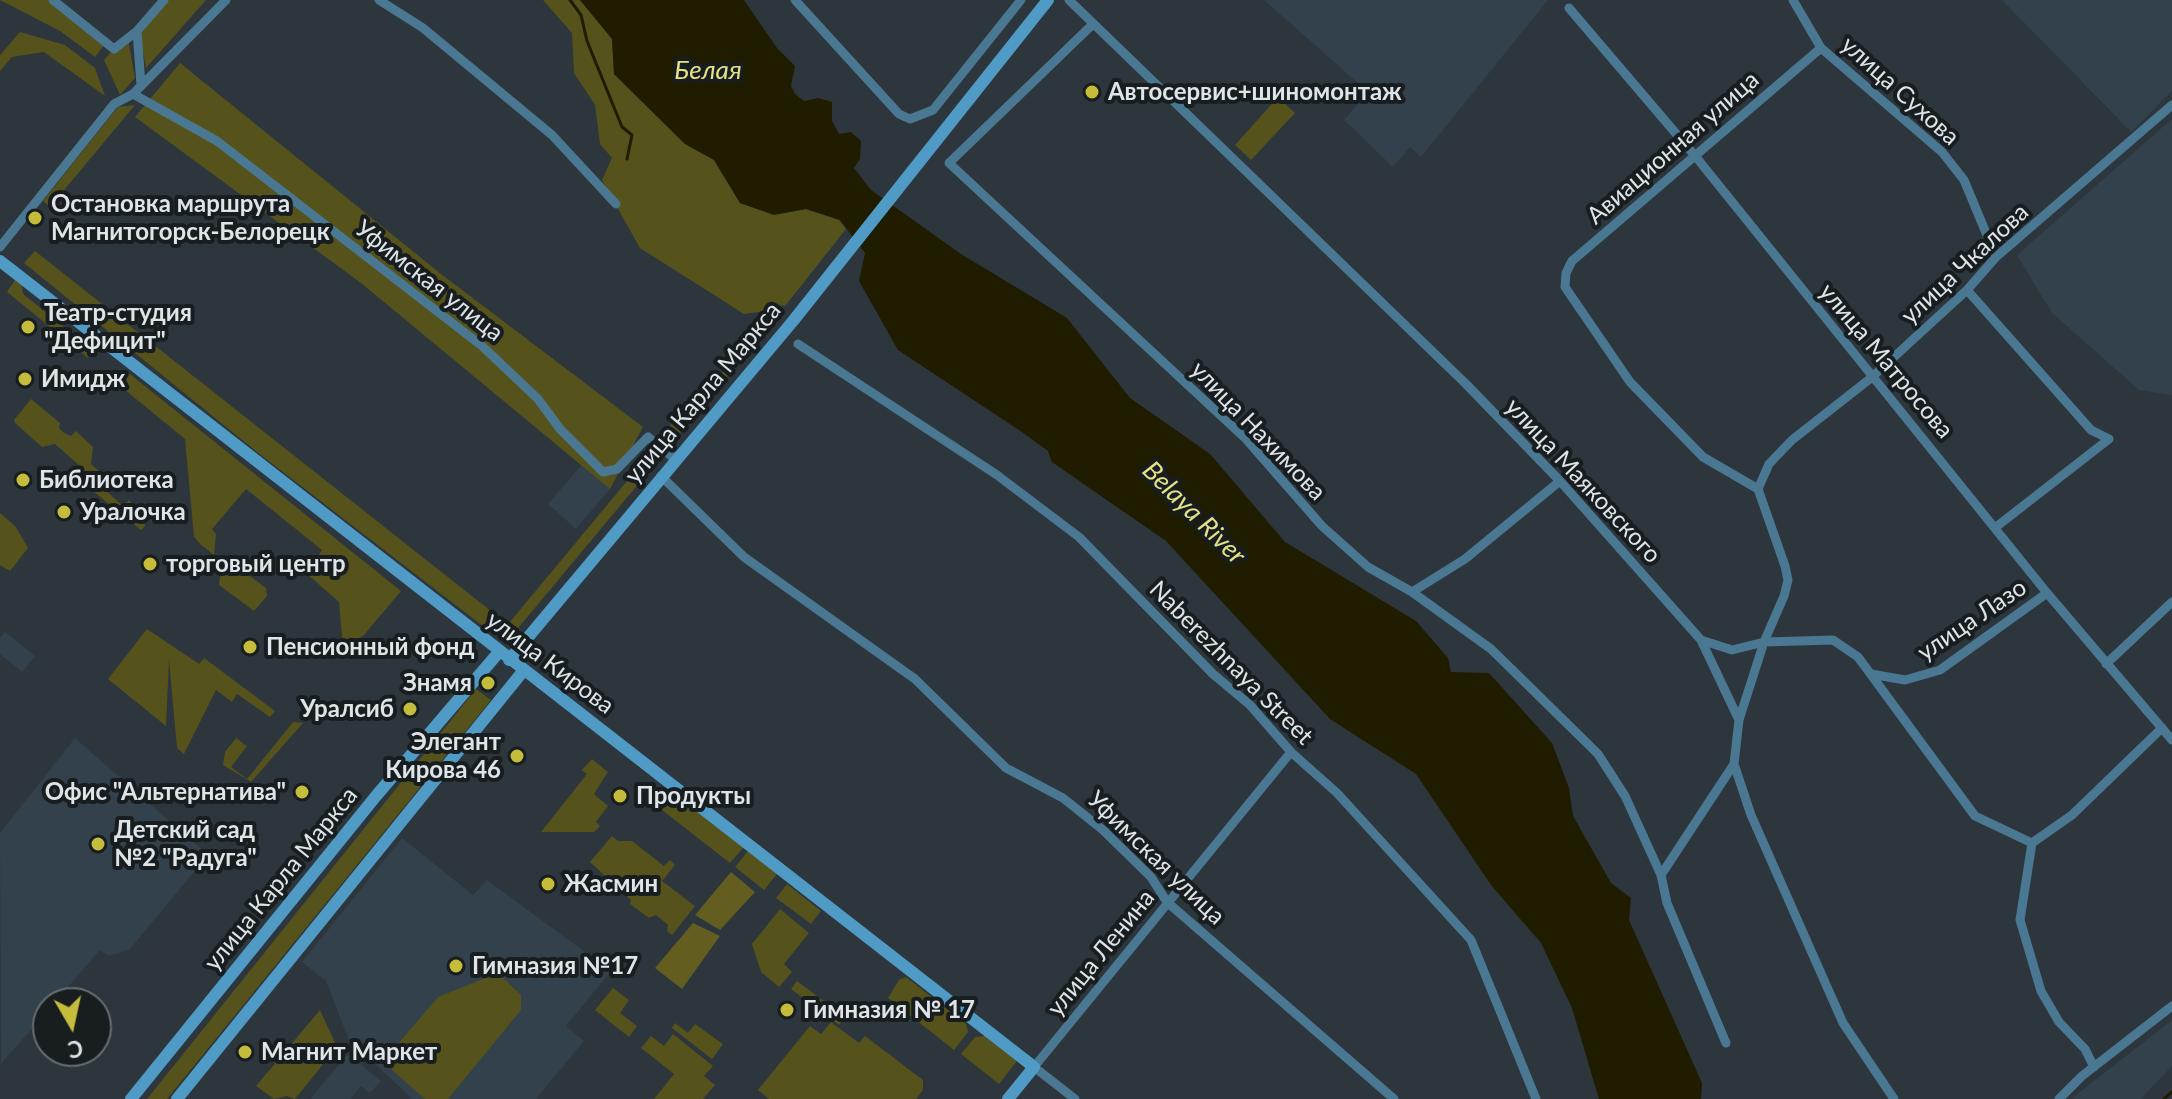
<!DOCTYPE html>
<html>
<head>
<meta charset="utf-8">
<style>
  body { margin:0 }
  #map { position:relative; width:2172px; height:1099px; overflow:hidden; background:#2c363c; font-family:Lato,sans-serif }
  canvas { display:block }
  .north { position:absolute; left:32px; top:987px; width:80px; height:80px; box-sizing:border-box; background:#181d20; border:2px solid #676d70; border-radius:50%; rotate:171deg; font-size:22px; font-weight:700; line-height:32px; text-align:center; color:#dee4e8 }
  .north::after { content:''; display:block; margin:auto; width:28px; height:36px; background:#c6bc3c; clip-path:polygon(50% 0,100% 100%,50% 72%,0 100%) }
</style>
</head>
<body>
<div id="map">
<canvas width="2172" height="1099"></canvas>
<div class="north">С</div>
</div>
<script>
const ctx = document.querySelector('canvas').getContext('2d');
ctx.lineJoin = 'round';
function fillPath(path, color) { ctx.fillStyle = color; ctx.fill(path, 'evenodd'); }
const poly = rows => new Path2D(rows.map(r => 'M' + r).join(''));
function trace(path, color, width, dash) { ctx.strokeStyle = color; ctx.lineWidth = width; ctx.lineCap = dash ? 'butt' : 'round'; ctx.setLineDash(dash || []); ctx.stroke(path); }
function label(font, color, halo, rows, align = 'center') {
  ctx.font = font + ' Lato,sans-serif'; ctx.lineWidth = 8; ctx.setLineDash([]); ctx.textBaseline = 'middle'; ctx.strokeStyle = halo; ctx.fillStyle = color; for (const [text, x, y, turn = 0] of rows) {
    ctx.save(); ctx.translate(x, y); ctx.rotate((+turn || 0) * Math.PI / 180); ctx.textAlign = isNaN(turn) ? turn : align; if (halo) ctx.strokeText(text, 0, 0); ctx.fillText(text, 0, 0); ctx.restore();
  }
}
const built = poly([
  [1264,0,1548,0,1421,157,1410,147,1393,167,1344,120,1368,92],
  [2002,0,2172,0,2172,91,2131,132],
  [2172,119,2172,395,2139,390,2052,313,2017,255],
  [583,463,610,489,576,529,548,504],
  [5,632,35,656,22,672,0,654,0,638],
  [75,738,208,855,129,950,108,956,100,950,54,1003,48,1003,48,1010,1,1064,0,833],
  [402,838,473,895,487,880,611,971,566,1026,584,1041,536,1099,412,1099,348,1038,326,981,302,962],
  [2172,1020,2172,1066,2141,1099,2071,1099],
  [348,1054,381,1081,370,1093,361,1086,350,1099,310,1099]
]);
const green = poly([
  [0,0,53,0,105,44,95,57,60,31],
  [162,0,206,0,146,68,138,24],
  [543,0,580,0,612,39,614,74,685,144,714,160,740,203,774,214,806,209,839,220,846,229,785,306,774,304,767,311,744,314,640,248,602,180,612,158,600,144,595,105,574,73,572,33],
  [20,32,65,45,95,68,105,96,44,52,12,57,0,71,0,55],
  [127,34,135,78,120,95,104,60],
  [180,63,441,274,643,427,610,489,361,283,135,117],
  [1278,97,1295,113,1251,160,1235,145],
  [135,105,50,207,43,201,118,107],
  [35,251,501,619,495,626,484,627,257,452,24,263],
  [15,280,22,286,23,294,92,349,88,358,7,292],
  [751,348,677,437,668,442,660,438,695,395],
  [126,371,401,591,364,635,343,648,339,602,306,573,322,550,246,489,212,529,216,534,214,555,200,544,194,537,185,439,114,381],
  [31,399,60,423,59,428,64,433,71,436,76,431,93,447,91,464,108,479,102,487,123,506,129,500,143,517,145,526,141,530,93,491,98,482,55,444,42,447,15,423,14,420],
  [652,451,660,458,519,627,509,632,504,629],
  [0,513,15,526,28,548,10,571,0,565],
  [223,556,266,588,267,596,254,611,219,585],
  [147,629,199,664,204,658,275,711,270,717,237,694,232,702,216,690,184,754,177,748,169,660,166,726,108,679],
  [476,689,491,700,167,1099,147,1099],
  [293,722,303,723,251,782,223,765,225,752,236,738,247,746,231,767,247,779],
  [592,759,608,772,594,794,608,806,596,822,600,826,594,832,541,832,587,774,582,770],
  [681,799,744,847,730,863,662,810,672,800],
  [612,836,618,841,632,841,664,866,670,860,675,865,662,881,695,906,672,935,667,931,668,925,656,915,649,918,630,904,631,900,590,862],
  [748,851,777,874,764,890,735,867],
  [787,884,821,911,811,924,776,898],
  [780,909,809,933,784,964,792,972,779,987,761,972,752,944],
  [498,973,521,995,521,1010,448,1099,425,1099,392,1070,392,1051,438,997],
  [906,977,966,1024,968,1032,954,1050,888,998,899,980],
  [797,981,845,1017,839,1025,791,989],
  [613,988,629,1000,620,1013,637,1026,629,1037,595,1010],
  [320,1010,337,1047,295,1099,287,1096,274,1099,256,1086],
  [831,1022,859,1043,865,1036,923,1080,923,1090,916,1099,769,1099,758,1090,810,1026,821,1034],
  [675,1023,688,1033,695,1024,723,1044,712,1059,672,1028],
  [673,1034,713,1066,704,1076,715,1085,703,1099,654,1099,674,1074,641,1048,651,1036,664,1046],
  [985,1036,1017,1061,999,1084,961,1054,975,1037]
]);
const forest = poly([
  [731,872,755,892,720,930,695,915],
  [693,923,720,936,682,989,655,968]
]);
const water = poly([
  [580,0,744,0,777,48,795,66,791,86,795,94,804,101,818,98,832,102,832,121,839,134,851,132,861,141,860,159,854,168,871,190,961,254,1067,318,1130,398,1210,454,1285,542,1416,621,1448,658,1451,672,1489,673,1552,743,1569,788,1573,816,1611,883,1631,898,1629,920,1702,1083,1701,1099,1599,1099,1572,1008,1541,943,1491,885,1416,774,1330,719,1166,541,1052,462,1048,451,1022,432,898,350,859,281,865,253,840,220,806,209,774,215,740,203,714,160,685,144,614,74,612,39]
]);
const stream = poly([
  [570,0,581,15,587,41,622,127,632,135,627,159],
  [2164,1099,2172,1092]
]);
const street = poly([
  [53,0,114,49,137,31],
  [379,0,423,28,552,135,616,204],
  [795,0,899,114,910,119,933,110,1021,0],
  [1069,0,1466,384,1560,481,1701,640,1739,720,1734,764,1751,815,1843,1023,1894,1099],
  [1793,0,1821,48,1942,152,1964,180,1996,257],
  [1569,8,1696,157,2047,593,2172,740],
  [1093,24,949,163,1246,439,1322,526,1368,567,1412,592,1491,649,1598,754,1625,796,1661,875,1667,903,1726,1043],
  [141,85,137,31,164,0],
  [133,94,217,141,482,346,538,399,560,429,603,472,617,469,648,437,675,459],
  [0,247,114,104,133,94,226,0],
  [1967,290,2091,430,2109,439,1996,527],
  [798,344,997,475,1079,537,1213,674,1250,705,1291,752,1337,793,1471,940,1536,1099],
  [661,476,744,557,915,679,1006,768,1063,798,1103,830,1151,877,1167,902,1394,1099],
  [1758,489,1769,464,1792,440,1871,378,1967,290,1996,257,2172,105],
  [1412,592,1465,559,1560,481],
  [1701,640,1732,650,1764,642,1784,596,1788,580,1785,566,1758,489,1703,457,1630,382,1565,287,1566,273,1572,261,1821,48],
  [2106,664,2172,602],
  [1871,674,1905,680,1940,670,2047,593],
  [1739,720,1764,642,1833,640,1858,657,1975,816,2032,843,2020,920,2041,991,2059,1022,2085,1049,2094,1067],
  [2032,843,2072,815,2162,728],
  [1661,875,1734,764],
  [1075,1099,1034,1067,1291,752],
  [2059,1099,2082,1076,2172,1006]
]);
const secondary = poly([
  [0,261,1034,1067,1008,1099],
  [509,660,793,321,1048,0],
  [131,1099,376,796,499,652],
  [177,1099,524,670]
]);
const markers = [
  [1092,92,8,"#c6bc3c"],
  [35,218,8,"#c6bc3c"],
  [28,327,8,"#c6bc3c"],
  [25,379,8,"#c6bc3c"],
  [23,480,8,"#c6bc3c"],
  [64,512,8,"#c6bc3c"],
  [150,564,8,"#c6bc3c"],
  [250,647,8,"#c6bc3c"],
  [488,683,8,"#c6bc3c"],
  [410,709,8,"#c6bc3c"],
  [517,756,8,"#c6bc3c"],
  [302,792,8,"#c6bc3c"],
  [620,796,8,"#c6bc3c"],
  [98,844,8,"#c6bc3c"],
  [548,884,8,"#c6bc3c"],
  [456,966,8,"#c6bc3c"],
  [787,1010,8,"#c6bc3c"],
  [245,1052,8,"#c6bc3c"]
];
const streetNames = [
  ["улица Сухова",1900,91,42],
  ["Авиационная улица",1673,148,-41],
  ["улица Чкалова",1965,264,-43],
  ["Уфимская улица",429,281,38],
  ["улица Матросова",1886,361,50],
  ["улица Карла Маркса",703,393,-50],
  ["улица Нахимова",1258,431,46],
  ["улица Маяковского",1583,481,47],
  ["улица Лазо",1972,620,-34],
  ["улица Кирова",550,663,37],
  ["Naberezhnaya Street",1231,663,45],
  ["Уфимская улица",1156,858,44],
  ["улица Карла Маркса",281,879,-51],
  ["улица Ленина",1101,953,-51]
];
const poiNames = [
  ["Автосервис+шиномонтаж",1108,92],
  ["Остановка маршрута",51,204],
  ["Магнитогорск-Белорецк",51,232],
  ["Театр-студия",44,313],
  ["\"Дефицит\"",44,341],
  ["Имидж",41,379],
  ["Библиотека",39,480],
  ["Уралочка",80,512],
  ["торговый центр",166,564],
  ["Пенсионный фонд",266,647],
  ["Знамя",472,683,"right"],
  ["Уралсиб",394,709,"right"],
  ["Элегант",501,742,"right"],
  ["Кирова 46",501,770,"right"],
  ["Офис \"Альтернатива\"",286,792,"right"],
  ["Продукты",636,796],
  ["Детский сад",114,830],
  ["№2 \"Радуга\"",114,858],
  ["Жасмин",564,884],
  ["Гимназия №17",472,966],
  ["Гимназия № 17",803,1010],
  ["Магнит Маркет",261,1052]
];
const waterNames = [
  ["Белая",708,71],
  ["Belaya River",1194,513,45]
];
fillPath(built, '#32414b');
fillPath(green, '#56521c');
fillPath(forest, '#635e1f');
fillPath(water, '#1f1c00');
trace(stream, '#1f1c00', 3);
trace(street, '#4a7791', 9);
trace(secondary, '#509bc5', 12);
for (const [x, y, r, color] of markers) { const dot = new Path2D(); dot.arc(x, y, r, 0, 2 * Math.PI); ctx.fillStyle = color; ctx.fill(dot); trace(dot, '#181d20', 3); }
label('24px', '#dee4e8', '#181d20', streetNames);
label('bold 24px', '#dee4e8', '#181d20', poiNames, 'left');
label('italic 26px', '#e7e186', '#181d20', waterNames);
</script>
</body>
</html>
